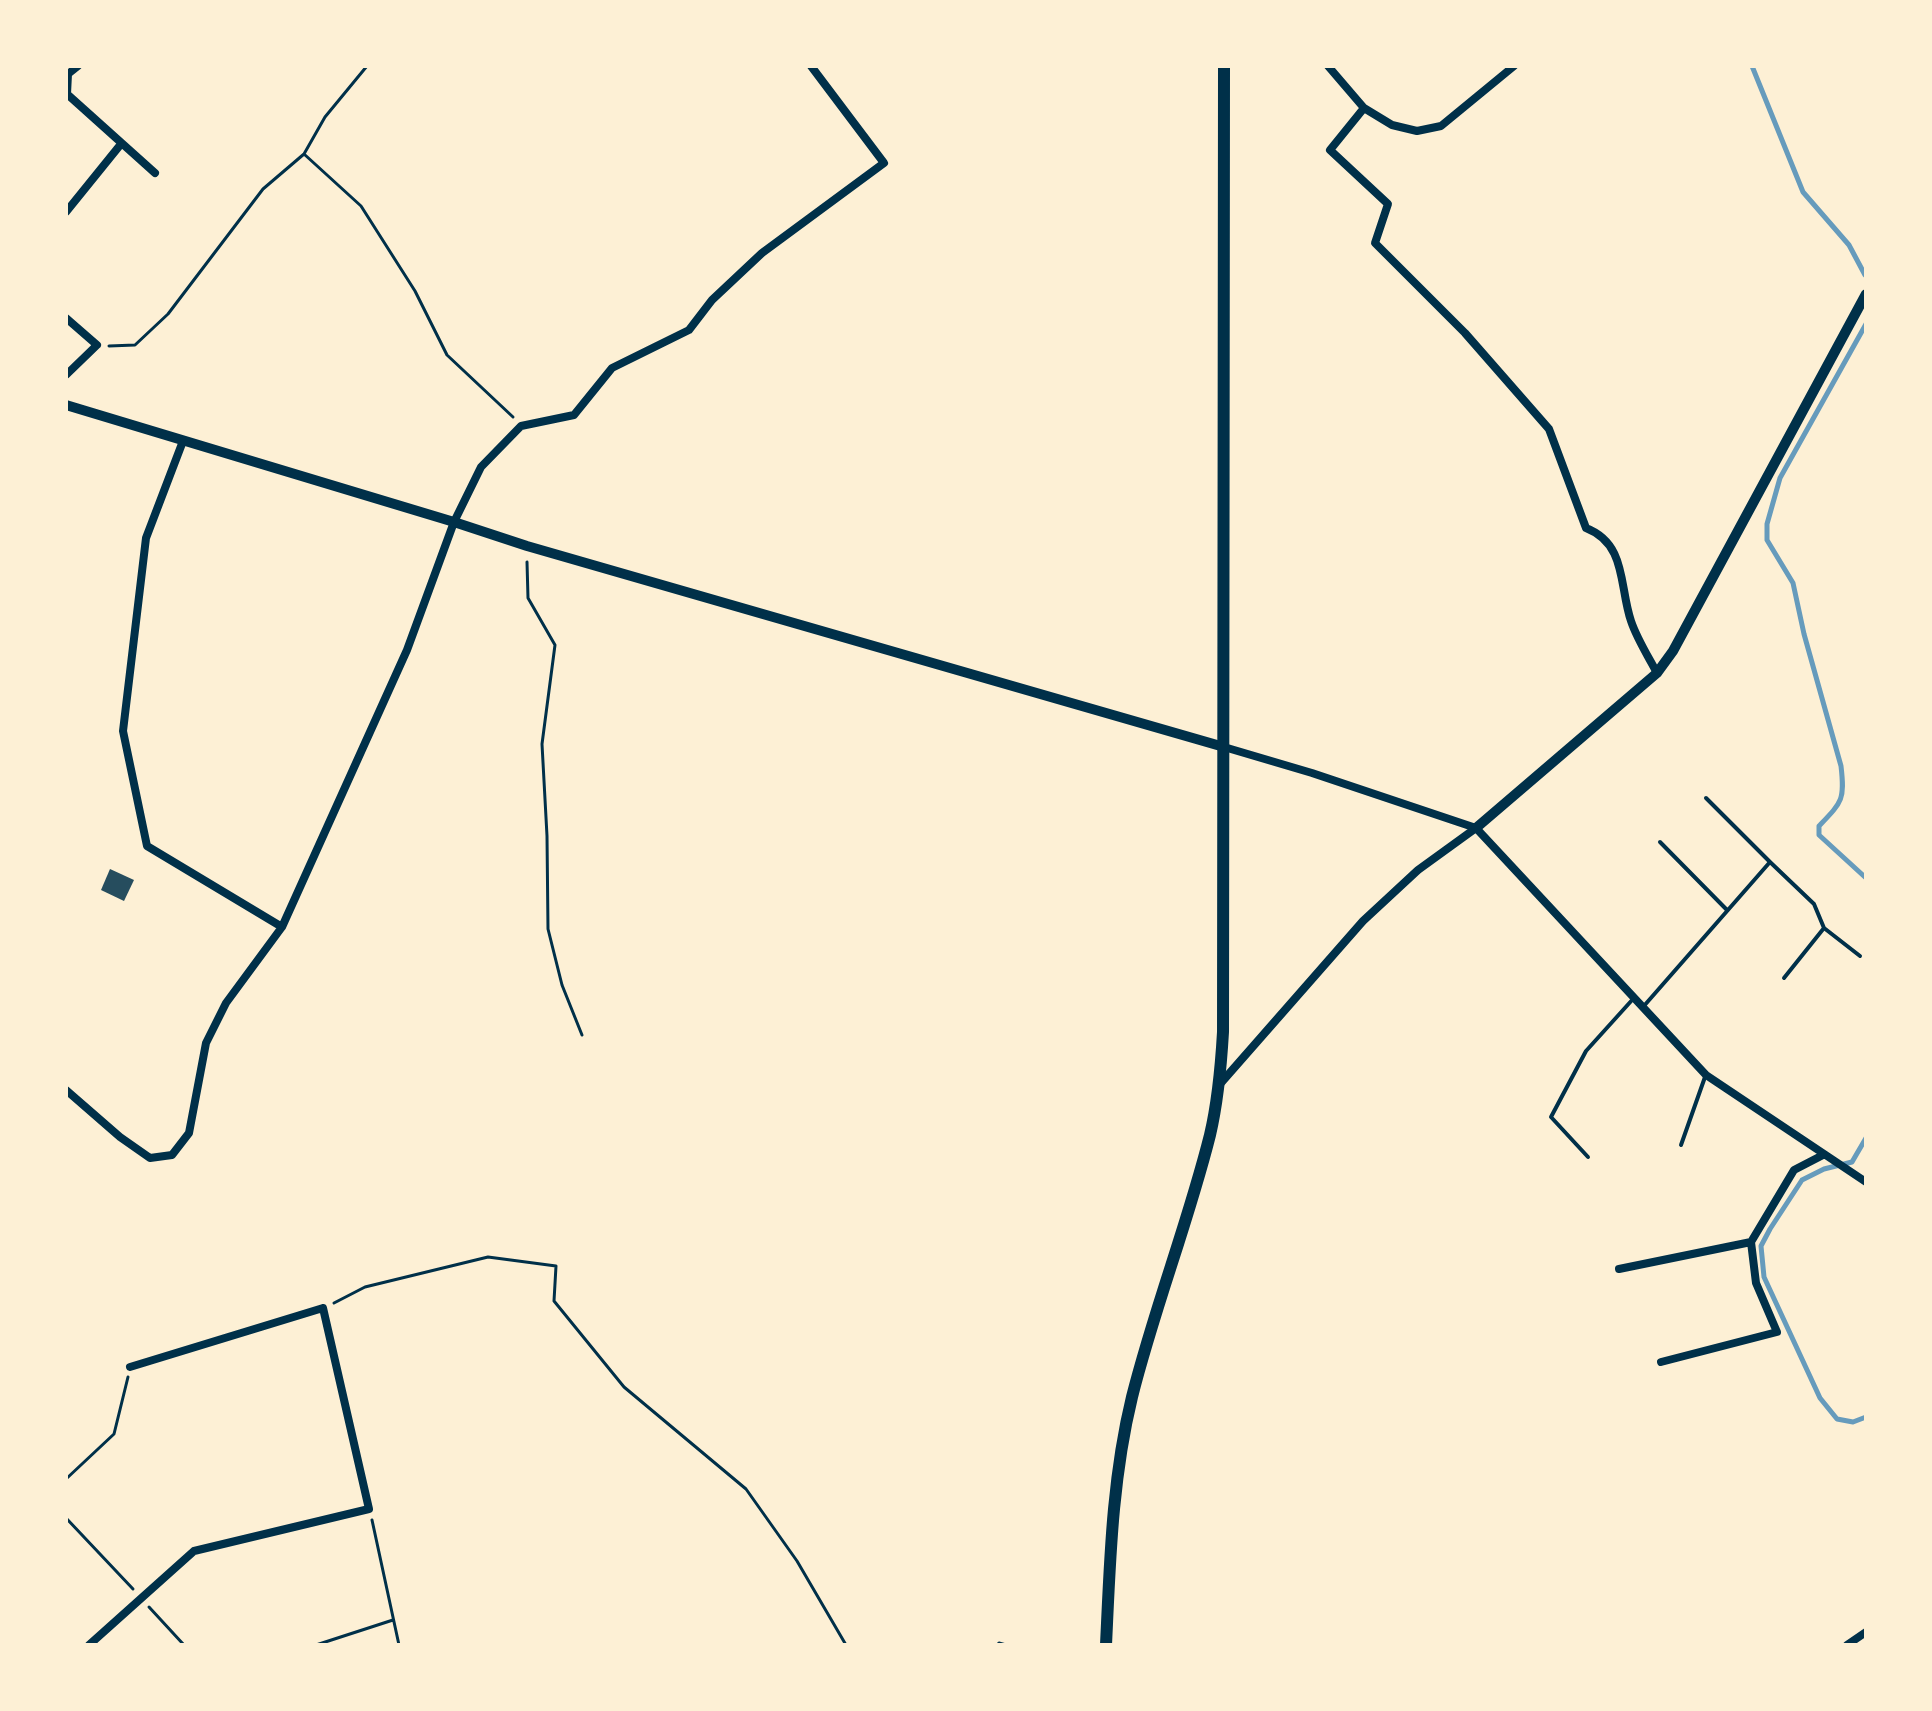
<!DOCTYPE html>
<style>
body{margin:0}
#map{position:relative;width:1932px;height:1711px;overflow:hidden;background:#fdf0d5;font-family:"Golos Text",sans-serif}
canvas{display:block}
.frame{position:absolute;inset:0;border:68px solid #fdf0d5;pointer-events:none}
</style>
<div id="map">
<canvas width="1932" height="1711"></canvas>
<div class="frame"></div>
</div>
<script>
const c = document.querySelector('canvas').getContext('2d');
c.lineJoin = 'round';
function trace(path, color, width, dash) {
  c.strokeStyle = color;
  c.lineWidth = width;
  c.lineCap = dash ? 'butt' : 'round';
  c.setLineDash(dash || []);
  c.stroke(path);
}
function fill(path, color) {
  c.fillStyle = color;
  c.fill(path, 'evenodd');
}
const stream = new Path2D(`
 M1752 66 1803 192 1849 245 1865 275
 M1866 324 1780 478 1767 524V540L1793 583 1804 634 1841 766C1845 800 1842 802 1819 826V835L1866 878
 M1866 1138 1852 1162 1824 1169 1802 1180 1770 1229 1761 1246 1764 1277 1820 1398 1837 1419 1853 1422 1866 1417`);
const building = new Path2D(`
 M110 869 134 880 124 901 101 890Z`);
const path = new Path2D(`
 M304 154 361 206 415 291 447 355 513 417
 M109 346 135 345 168 314 263 189 304 154 325 117 367 66
 M527 562 528 598 555 645 542 744 547 836 548 929 562 985 582 1035
 M334 1303 365 1287 488 1257 556 1266 554 1301 624 1387 746 1489 797 1561 846 1645
 M66 1479 114 1434 128 1377
 M66 1518 133 1589
 M372 1520 399 1645
 M149 1607 184 1645
 M316 1645 393 1620
 M997 1645 999 1643 1006 1645`);
const service = new Path2D(`
 M1706 798 1770 862
 M1660 842 1727 910
 M1784 978 1824 928
 M1643 1007 1770 862 1814 904 1824 928 1860 956
 M1681 1145 1705 1077
 M1588 1157 1551 1117 1586 1051 1633 999`);
const minor = new Path2D(`
 M78 66 68 74 67 94 155 173
 M1328 66 1364 108 1392 125 1417 131 1441 126 1514 66
 M1364 108 1330 150 1388 204 1375 243 1465 333 1549 429 1586 528C1627 544 1619 586 1631 621 1637 639 1648 656 1657 673
 M66 212 121 144
 M66 318 97 345 66 375
 M183 441 146 538 123 731 147 846 282 927
 M1224 747 1312 773 1476 828 1706 1075 1866 1182
 M1220 1084 1363 921 1418 870 1476 828
 M66 1090 120 1137 150 1158 172 1155 189 1133 206 1043 226 1003 282 927 407 650 454 522 481 467 521 426 574 415 612 368 689 330 712 300 762 253 884 163 811 66
 M1619 1269 1751 1242
 M1661 1362 1777 1332 1756 1283 1751 1242 1794 1170 1823 1155
 M89 1645 194 1551 369 1509 323 1308 130 1367
 M1847 1645 1866 1632`);
const tertiary = new Path2D(`
 M66 405 454 522 527 546 1224 747
 M1476 828 1657 673 1673 651 1866 294`);
const primary = new Path2D(`
 M1106 1645C1110 1561 1112 1479 1132 1397 1154 1309 1188 1223 1210 1135 1218 1101 1221 1067 1223 1032L1224 66`);
trace(stream, '#669bbc', 5);
fill(building, '#264d5e');
trace(path, '#003049', 3);
trace(service, '#003049', 4);
trace(minor, '#003049', 8);
trace(tertiary, '#003049', 10);
trace(primary, '#003049', 12);
</script>
